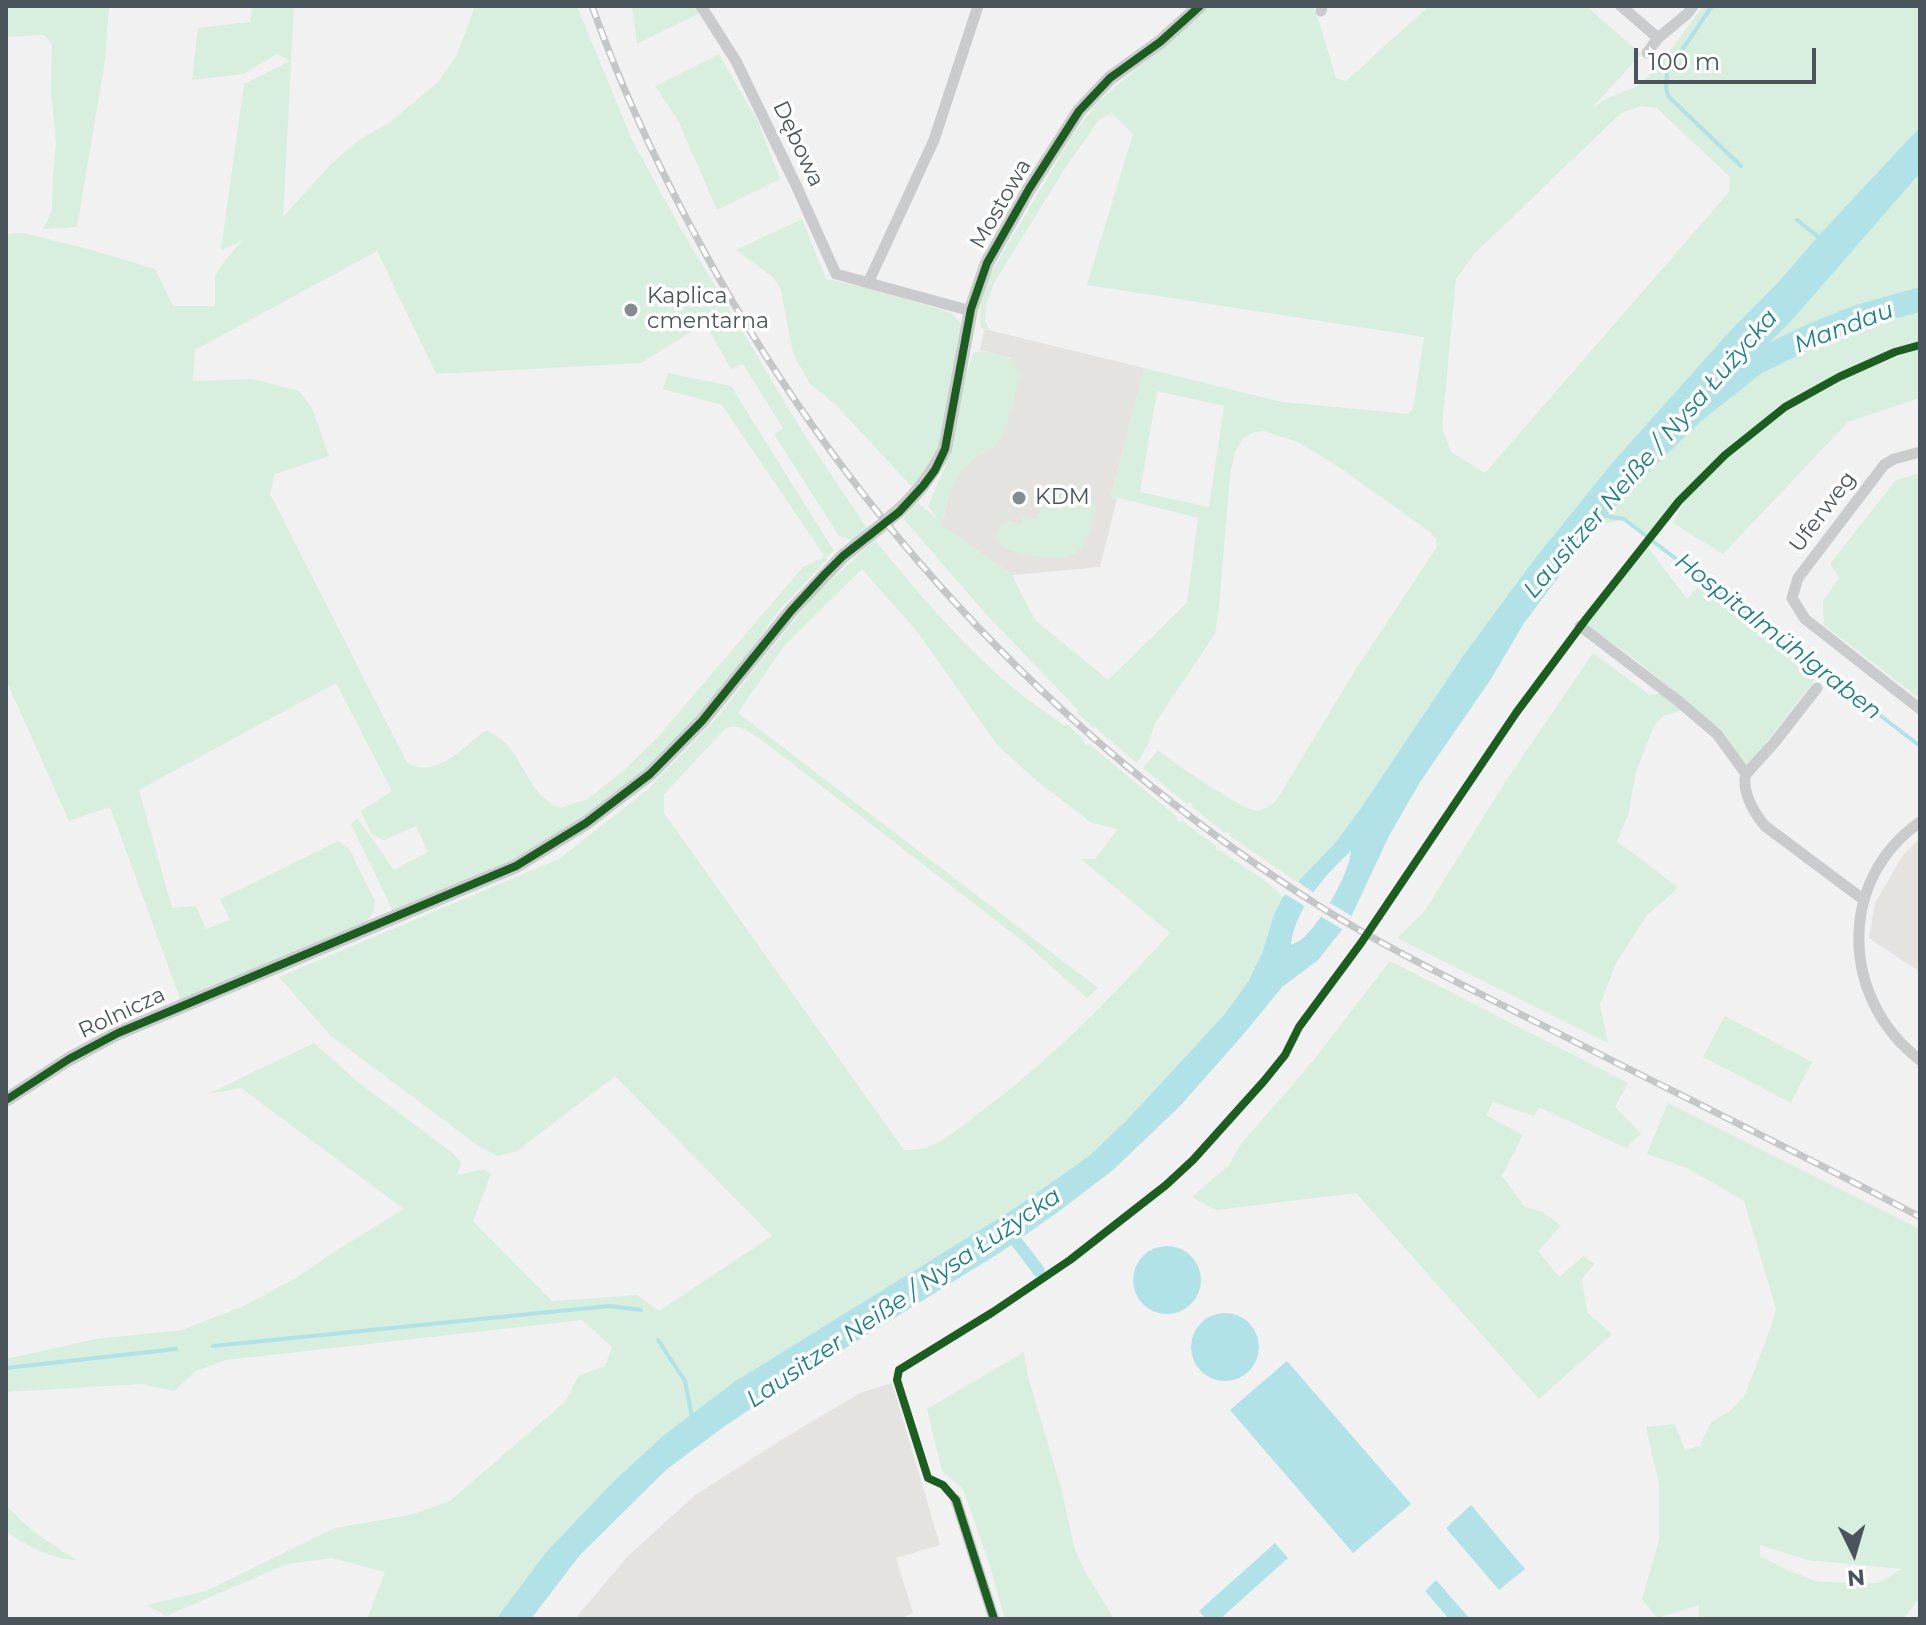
<!DOCTYPE html>
<meta charset="utf-8">
<style>
body{margin:0}
#map{position:relative;width:1926px;height:1625px;overflow:hidden;background:#f1f1f1;font-family:Montserrat,sans-serif}
canvas{display:block}
.frame{position:absolute;inset:0;border:8px solid #49555b;pointer-events:none}
.north{position:absolute;left:1814px;top:1513px;width:80px;height:80px;-webkit-text-stroke:6px #fff;paint-order:stroke;rotate:175deg;font-size:22px;font-weight:700;line-height:32px;text-align:center;color:#49555b}
.north::after{content:'';display:block;margin:auto;width:28px;height:36px;background:#49555b;clip-path:polygon(50% 0,100% 100%,50% 72%,0 100%)}
.scale{position:absolute;left:1634px;top:48px;width:182px;height:36px;box-sizing:border-box;border:4px solid #49555b;border-top:0;padding-left:10px;font-size:24px;line-height:28px;white-space:nowrap;color:#49555b;-webkit-text-stroke:6px #fff;paint-order:stroke}
</style>
<div id="map">
<canvas width="1926" height="1625"></canvas>
<div class="frame"></div>
<div class="north">N</div>
<div class="scale">100 m</div>
</div>
<script>
const c = document.querySelector('canvas').getContext('2d');
c.lineJoin = 'round';
function fill(path, color) {
  c.fillStyle = color;
  c.fill(path, 'evenodd');
}
function trace(path, color, width, dash) {
  c.strokeStyle = color;
  c.lineWidth = width;
  c.lineCap = dash ? 'butt' : 'round';
  c.setLineDash(dash || []);
  c.stroke(path);
}
function label(font, color, halo, rows, align = 'center') {
  c.font = font + ' Montserrat,sans-serif';
  c.lineWidth = 7;
  c.setLineDash([]);
  c.textBaseline = 'middle';
  c.strokeStyle = halo;
  c.fillStyle = color;
  for (const [text, x, y, turn = 0] of rows) {
    c.save();
    c.translate(x, y);
    c.rotate((+turn || 0) * Math.PI / 180);
    c.textAlign = isNaN(turn) ? turn : align;
    if (halo) c.strokeText(text, 0, 0);
    c.fillText(text, 0, 0);
    c.restore();
  }
}
const commercial = new Path2D(`
 M984 329 1144 368 1111 496 1117 499 1100 567 1012 575 941 525 951 489 960 473 974 458 995 445 1011 358 980 350Z
 M1920 838V972L1869 938 1875 903 1903 855Z
 M892 1383 940 1545 896 1558 913 1613 900 1619H575L627 1557 694 1496 781 1440 860 1393Z`);
const green = new Path2D(`
 M35 6H109L105 61 77 227 43 229 52 210 53 175 56 142 51 91 52 44 44 35 6 37V7Z
 M253 6H294L283 217 331 164 359 140 389 123 438 82 457 55 475 6H577L632 140 681 229 804 434 867 528 854 540 839 536 774 434 783 428 743 364 731 369 705 323 641 363 436 374 377 251 195 350 193 381 253 379 299 391 312 408 329 456 275 474 270 494 407 763C437 779 462 748 485 731H488C494 734 500 738 505 743 526 764 529 795 560 808L588 799 623 771 657 738 803 567 825 557 722 405 663 389 668 373 731 386 834 551 826 557 827 560 822 565 780 609 735 671 681 735 663 754 628 785 583 818 540 845 513 859 393 911 351 824 358 819 394 870 428 852 416 826 384 840 372 835 361 811 392 791 336 683 139 790 172 908 196 906 206 929 230 920 220 899 338 841 349 848 375 901 373 913 364 924 181 1001 110 807 69 821 6 680V234L23 233 85 248 155 269 173 306H215V276L226 259 243 240 221 250 244 84 290 61 277 54 243 74 192 80 198 28 250 22Z
 M632 6H696L700 13 637 44Z
 M1208 6H1312L1317 15 1336 78 1346 81 1429 6H1586L1641 54 1591 109 1608 98 1638 86 1661 63 1703 6H1920V127L1819 235 1780 279 1729 332 1612 463 1575 509 1536 557 1463 656 1361 808 1335 843 1297 882 1230 836 1231 834 1227 831 1225 833 1192 807 1193 805 1189 802 1187 804 1143 768 1158 750C1170 761 1239 807 1253 810 1262 812 1269 806 1276 801L1354 672 1437 547 1436 539 1430 532 1339 467 1298 442 1264 431 1254 432 1242 439 1235 452 1230 475 1219 607 1215 634 1155 723 1149 742 1137 763 1099 731 1096 726 1094 728 1077 713 1078 710 985 613 903 518 918 503 938 520 928 506 952 451 964 383 973 353C982 350 986 352 995 354 1009 357 1017 359 1020 375 1015 392 1010 419 1003 435 997 447 984 450 974 459 953 476 948 500 941 525L1012 575 1035 620 1108 680 1187 603 1198 518 1111 496 1144 368 1282 402 1408 414 1413 409 1424 337 1087 285 1133 134 1112 113 1100 119 1067 165 994 283 986 305 985 321 990 330 981 328C978 310 983 295 988 278L1074 133 1100 100 1202 14ZM1641 106 1657 108 1730 177V191L1485 473 1451 452 1442 427 1456 279 1475 253 1621 113ZM1157 391 1224 406 1209 507 1140 492Z
 M719 54 758 122 780 179 717 210 678 120 655 86Z
 M1920 173V287L1855 305 1803 326 1766 345 1794 318Z
 M802 219 826 279 871 289 952 313 961 324 939 446 922 479 911 486 836 405 809 383 793 353 781 290 773 277 736 250Z
 M1920 312V345L1895 352 1839 377 1785 407 1725 455 1679 502 1661 531 1647 536 1624 519 1597 526 1635 485 1699 423 1762 373 1812 349 1862 328Z
 M1920 348V398L1848 422 1723 554 1673 523 1685 500 1728 456 1788 408 1842 379Z
 M1920 473V699L1824 625 1823 601 1839 578 1830 564 1896 480Z
 M1044 490 1094 503 1095 507C1092 521 1091 539 1081 549 1080 550 1071 556 1070 556 1057 561 1005 555 998 542 995 535 999 530 1001 524L1006 525 1008 520 1020 524 1023 516 1038 519Z
 M875 540C919 595 965 648 1019 693 1034 705 1050 714 1064 726L1067 724 1084 740 1083 742 1087 745 1089 744 1177 817 1176 819 1180 822 1182 821 1216 846 1215 849 1219 851 1220 850 1268 883 1283 897 1275 912 1262 953 1249 982 1224 1015 1126 1121 1090 1155 1012 1210 734 1382 664 1435 614 1481 547 1551 496 1619H367L385 1572 332 1558 287 1564 166 1616 147 1605 206 1591 335 1528 410 1515 450 1501 566 1401 578 1376 605 1366 612 1347 582 1320 226 1360 196 1371 174 1391 142 1384 6 1392V1359L96 1339 182 1330 244 1306 296 1278 328 1256 404 1209 241 1088 208 1094 314 1043 359 1083 455 1155 461 1163 457 1175 484 1169 491 1174 473 1221 552 1301 637 1295 659 1311 772 1236 615 1076 517 1151 498 1156 480 1147 330 1035 279 977 559 859 647 790 721 713 753 671 815 595ZM862 569 916 630 998 746 1037 781 1092 823 1118 829 1095 859H1081L1170 933C1111 998 1050 1061 979 1113 963 1125 947 1140 928 1147 921 1150 912 1150 904 1150L664 813V794L726 728C741 723 751 733 763 741L1024 942 1087 998 1098 988 738 713 784 646Z
 M1647 546 1687 599 1700 585 1818 676 1747 767 1723 732 1635 659 1586 625Z
 M1593 653 1650 695 1661 693 1682 710 1663 716 1654 726 1636 772 1628 815 1617 842 1636 855 1678 888 1647 915 1616 963 1600 1005 1608 1043 1397 938 1424 912 1504 784Z
 M1390 961 1628 1083 1615 1107 1641 1133 1626 1148 1539 1107 1534 1116 1493 1102 1486 1115 1523 1135 1502 1176 1525 1207 1543 1212 1561 1226 1538 1251 1559 1277 1584 1256 1594 1264 1582 1279 1587 1312 1612 1334 1539 1399 1356 1193 1216 1210 1192 1197 1229 1165 1241 1144 1313 1061Z
 M1725 1016 1812 1062 1791 1103 1703 1057Z
 M1668 1103 1920 1229V1598L1903 1619H1698L1699 1605 1657 1618 1642 1599 1659 1540V1484L1646 1427 1675 1424 1685 1450 1700 1446 1711 1422 1730 1411 1745 1395 1772 1324 1776 1309 1744 1201 1687 1168 1647 1154ZM1760 1545 1808 1560 1902 1569 1878 1583 1818 1582 1787 1570 1760 1556Z
 M1024 1352 1028 1376 1061 1488 1075 1550 1083 1568 1114 1619H1005L990 1566 963 1489 942 1471 927 1409Z
 M6 1506 34 1532 76 1560C51 1559 27 1546 6 1531Z`);
const water = new Path2D(`
 M1920 127V173L1794 318 1769 343 1803 326 1855 305 1920 287V312L1862 328 1812 349 1762 373 1699 423 1635 485 1597 526 1524 623 1491 679 1420 782 1389 836 1349 921 1318 960 1282 987 1242 1036 1180 1106 1113 1170 1058 1212 1001 1252 789 1383 725 1426 666 1470 580 1555 531 1619H496L547 1551 614 1481 664 1435 734 1382 1012 1210 1089 1156 1126 1121 1224 1015 1248 982 1262 953 1275 912 1283 897 1335 843 1361 808 1463 656 1536 557 1575 509 1612 463 1729 332 1780 280 1819 235ZM1351 851C1349 874 1321 923 1302 939 1299 941 1295 943 1291 945 1294 911 1326 873 1351 851Z
 M1133 1280a34 34 0 1 1 68 0a34 34 0 1 1-68 0Z
 M1191 1347a34 34 0 1 1 68 0a34 34 0 1 1-68 0Z
 M1287 1361 1411 1504 1353 1553 1230 1410Z
 M1471 1505 1525 1569 1499 1590 1446 1528Z
 M1275 1543 1288 1558 1220 1619H1206L1199 1611Z
 M1436 1580 1470 1619H1449L1425 1591Z`);
const pier = new Path2D(`
 M1294 879 1317 895 1309 909 1282 892Z
 M1325 900 1355 918 1345 931 1317 914Z`);
const stream = new Path2D(`
 M1712 6 1667 72 1666 87 1668 96 1741 166
 M1797 220 1820 238
 M1604 516 1624 519 1920 746
 M658 1340 685 1381 692 1417
 M213 1346 609 1306 641 1310
 M6 1368 176 1349`);
const canal = new Path2D(`
 M1016 1241 1039 1271`);
const minor = new Path2D(`
 M701 6 736 61 795 183 836 274 971 311
 M1621 6 1658 38
 M1321 11 1322 6
 M1647 53 1658 38 1687 14 1693 6
 M868 283 934 140 978 6
 M1920 452 1894 459 1884 465 1798 578 1792 598 1805 619 1920 709
 M1580 626 1677 700 1717 734 1746 774C1741 791 1754 813 1765 826L1864 900
 M1746 774 1774 743 1817 688
 M1920 822C1836 881 1841 1000 1920 1060
 M956 1500 994 1619`);
const tertiary = new Path2D(`
 M889 519C914 499 931 477 945 449L971 309 987 263 1029 189 1079 111 1110 78 1160 42 1200 6
 M6 1100 69 1059 118 1033 516 866 586 823 650 774 702 721 791 611 843 556 882 525`);
const rail = new Path2D(`
 M592 6C619 82 653 156 691 227 838 506 1050 735 1316 904 1387 949 1463 985 1538 1023 1665 1088 1794 1150 1920 1217`);
const cycleway = new Path2D(`
 M6 1100 69 1059 118 1033 516 866 586 823 650 774 702 721 791 611 825 574 843 556 899 512 923 486 935 470 945 449 971 309 987 263 1029 189 1079 111 1110 78 1160 42 1200 6
 M994 1619 956 1500 943 1485 928 1478 897 1380 899 1370 993 1312 1070 1260 1166 1185 1193 1160 1264 1081 1285 1055 1299 1027 1361 943 1516 713 1586 619 1679 501 1725 455 1785 407 1839 377 1895 352 1920 345`);
const markers = [
 [631,310,8,"#848c90"],
 [1019,498,8,"#848c90"]
];
const streetNames = [
 ["Dębowa",798,144,65],
 ["Mostowa",1001,204,-60],
 ["Uferweg",1823,512,-53],
 ["Rolnicza",122,1013,-25]
];
const poiNames = [
 ["Kaplica",647,297],
 ["cmentarna",647,322],
 ["KDM",1035,498]
];
const waterNames = [
 ["Mandau",1844,328,-21],
 ["Lausitzer Neiße / Nysa Łużycka",1651,454,-49],
 ["Hospitalmühlgraben",1778,637,38],
 ["Lausitzer Neiße / Nysa Łużycka",904,1298,-34]
];
fill(commercial, '#e5e3df');
fill(green, '#d8eede');
fill(water, '#b1e2e7');
fill(pier, '#f1f1f1');
trace(stream, '#b1e2e7', 4);
trace(canal, '#b1e2e7', 12);
trace(minor, '#c9cbcc', 11);
trace(tertiary, '#c9cbcc', 14);
trace(rail, '#c5c6c7', 7);
trace(rail, '#fff', 4, [12]);
trace(cycleway, '#1b5e20', 8);
for (const [x, y, r, color] of markers) {
  const dot = new Path2D();
  dot.arc(x, y, r, 0, 2 * Math.PI);
  c.fillStyle = color;
  c.fill(dot);
  trace(dot, '#fff', 3);
}
label('22px', '#49555b', '#fff', streetNames);
label('22px', '#49555b', '#fff', poiNames, 'left');
label('italic 24px', '#1a828f', '#fff', waterNames);
</script>
